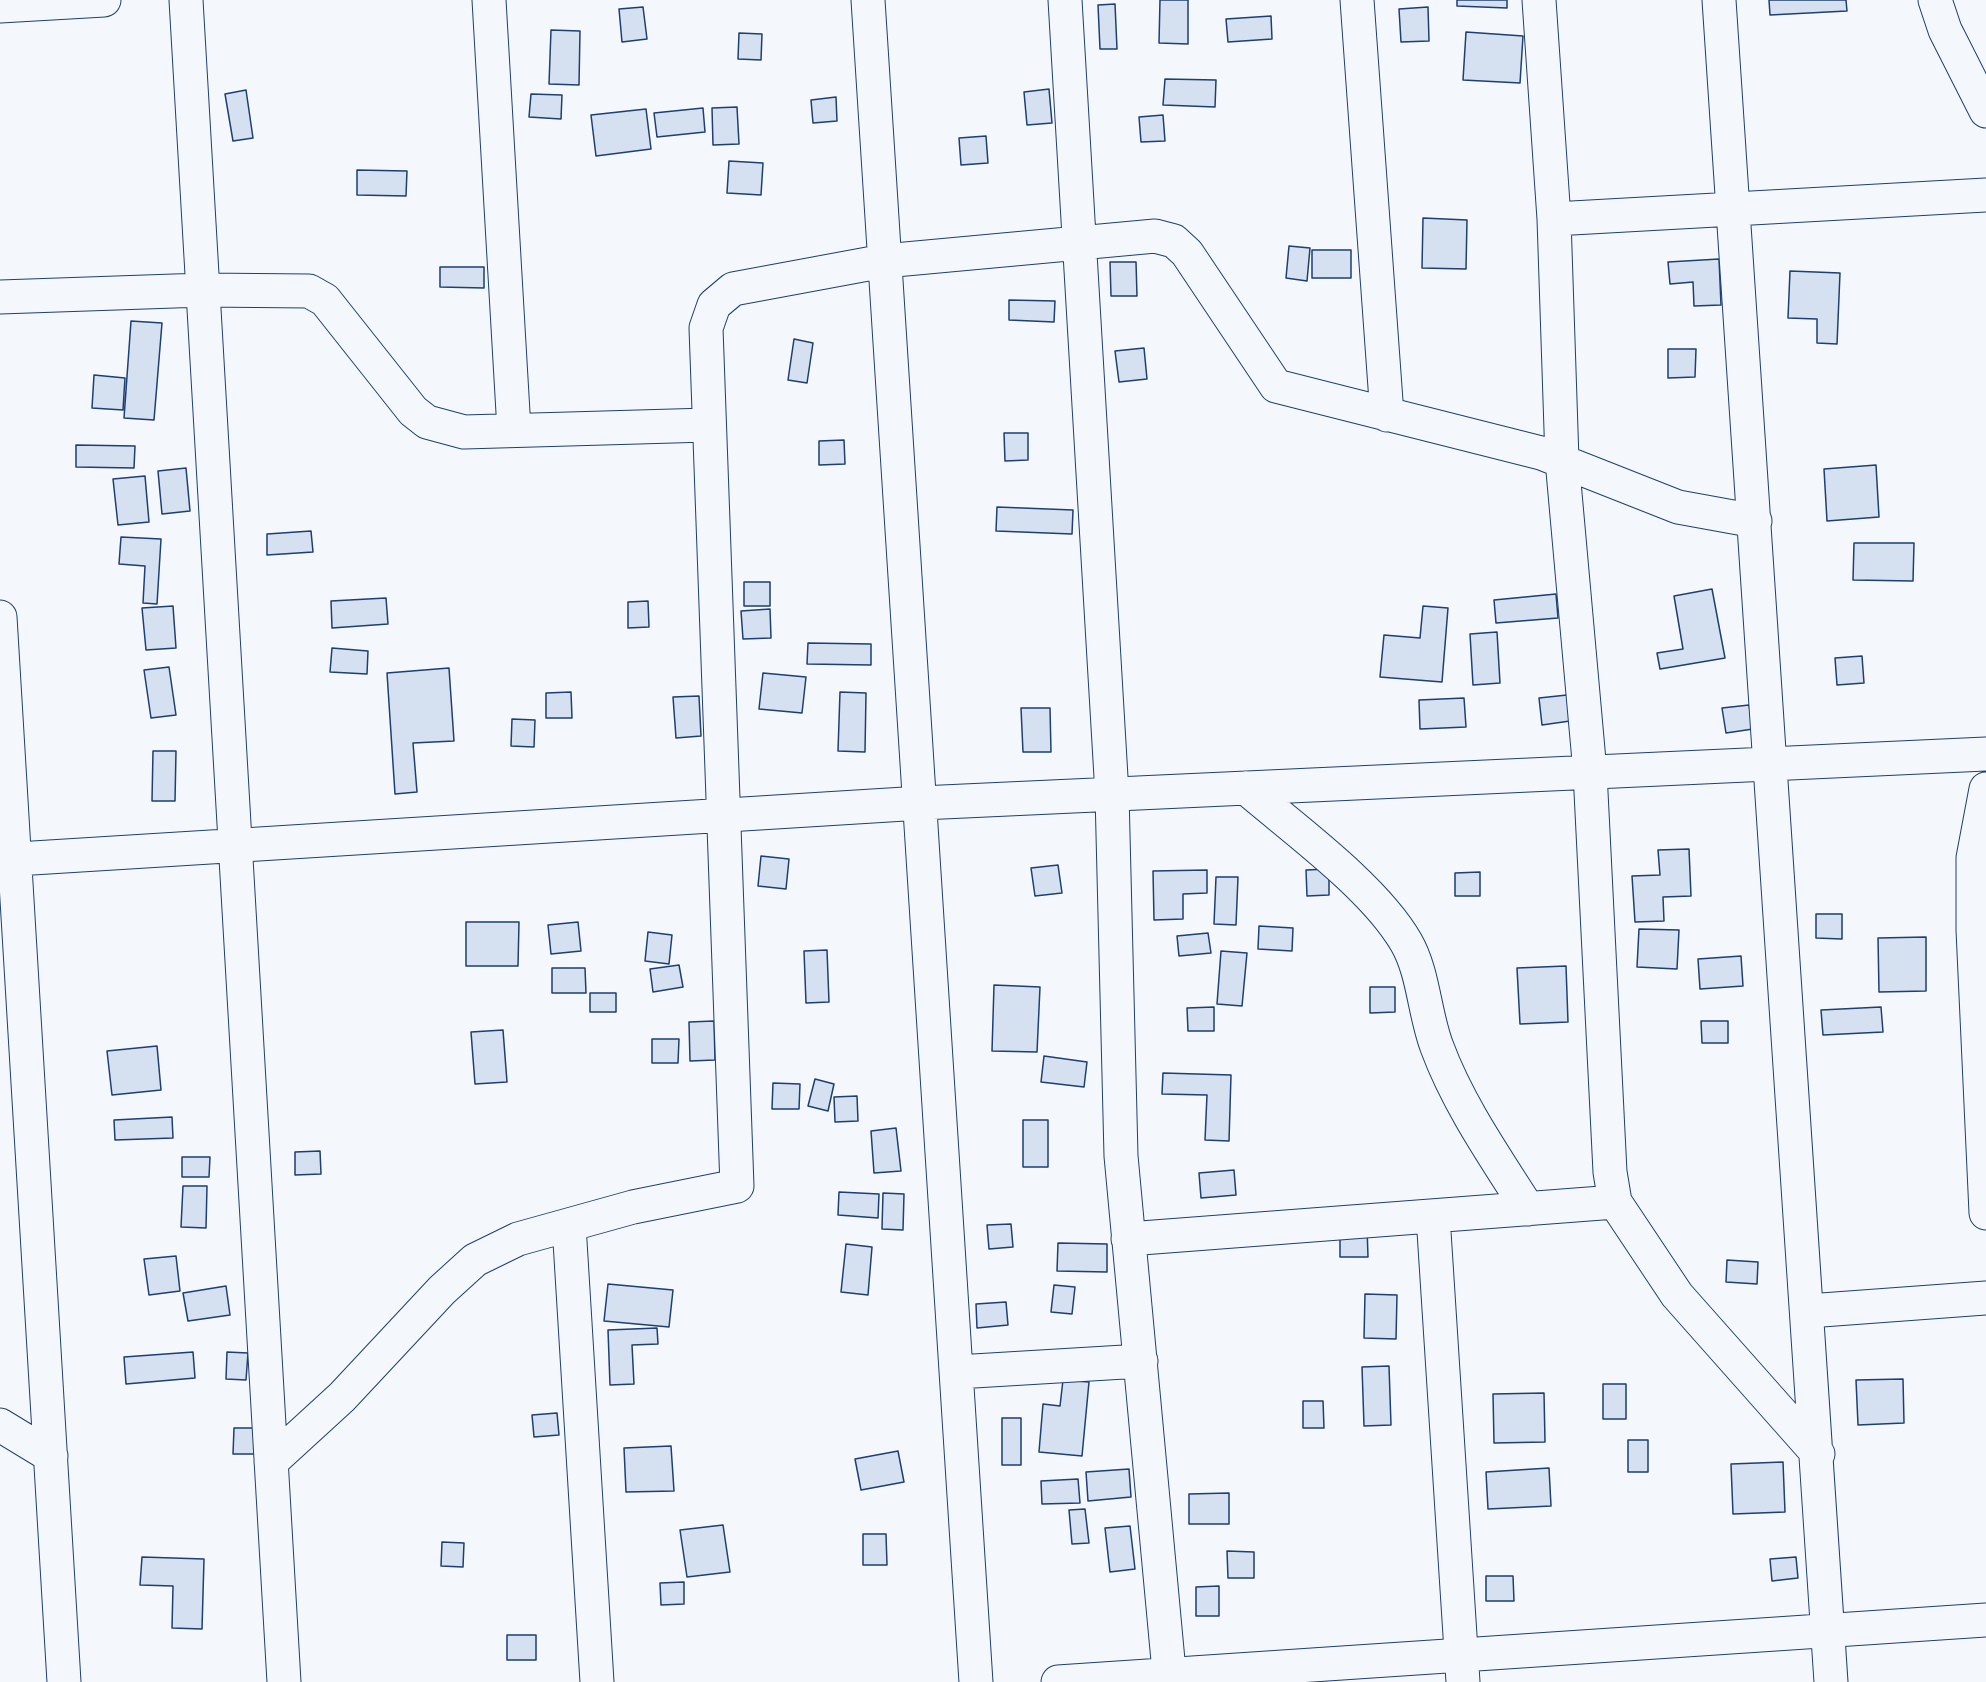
<!DOCTYPE html>
<style>
body{margin:0}
canvas{display:block;background:#f4f7fb}
</style>
<canvas width="1986" height="1682"></canvas>
<script>
const c = document.querySelector('canvas').getContext('2d');
c.lineJoin = 'round';
function fill(path, color) {
  c.fillStyle = color;
  c.fill(path, 'evenodd');
}
function trace(path, color, width, dash) {
  c.strokeStyle = color;
  c.lineWidth = width;
  c.lineCap = dash ? 'butt' : 'round';
  c.setLineDash(dash || []);
  c.stroke(path);
}
const building = new Path2D(`
 M1160 0H1188V44L1159 43Z
 M1457 0H1507V8L1457 6Z
 M1769 0H1846L1847 11 1770 15Z
 M1115 4 1117 49H1100L1098 5Z
 M643 7 647 39 622 42 619 9Z
 M1428 7 1429 41 1401 42 1399 9Z
 M1271 16 1272 39 1228 42 1226 19Z
 M551 30 580 31 579 85 549 84Z
 M1466 32 1523 36 1520 83 1463 80Z
 M739 33 762 34 761 60 738 59Z
 M1165 79 1216 80 1215 107 1163 105Z
 M1049 89 1052 123 1027 125 1024 92Z
 M246 90 253 138 233 141 225 94Z
 M531 94 562 95 561 119 529 117Z
 M836 97 837 121 813 123 811 100Z
 M737 107 739 144 713 145 712 108Z
 M703 108 705 132 657 137 654 113Z
 M646 109 651 149 596 156 591 115Z
 M1163 115 1165 141 1141 142 1139 117Z
 M986 136 988 163 961 165 959 138Z
 M729 161 763 163 761 195 727 193Z
 M357 170 407 171 406 196 357 195Z
 M1423 218 1467 220 1466 269 1422 268Z
 M1289 246 1310 248 1307 281 1286 278Z
 M1312 250H1351V278H1312Z
 M1719 259 1721 305 1694 306 1693 282 1670 284 1668 262Z
 M1110 262H1136L1137 296H1111Z
 M440 267H484V288L440 287Z
 M1790 271 1840 273 1837 344 1817 343V319L1788 318Z
 M1009 300 1055 301 1054 322 1009 320Z
 M131 321 162 323 154 420 124 418Z
 M794 339 813 343 807 383 788 380Z
 M1144 348 1147 379 1119 382 1115 351Z
 M1668 349H1696L1695 377 1668 378Z
 M94 375 125 378 123 410 92 408Z
 M1004 433H1028V460L1005 461Z
 M844 440 845 464 819 465V441Z
 M76 445 135 446 134 468 76 467Z
 M1876 465 1879 517 1827 521 1824 469Z
 M186 468 190 511 162 514 158 471Z
 M145 476 149 522 118 525 113 479Z
 M997 507 1073 510 1072 534 996 531Z
 M311 531 313 552 267 555V534Z
 M121 537 161 539 157 604 143 603 145 566 119 564Z
 M1854 543H1914L1913 581 1853 580Z
 M744 582H770V606H744Z
 M1712 589 1725 658 1660 669 1657 653 1683 649 1674 596Z
 M1556 594 1558 618 1496 623 1494 600Z
 M386 598 388 624 332 628 331 601Z
 M648 601 649 627 628 628V602Z
 M173 606 176 648 146 650 142 608Z
 M1423 606 1448 608 1442 682 1380 677 1384 635 1420 638Z
 M770 609 771 638 743 639 741 611Z
 M1497 632 1500 683 1473 685 1470 634Z
 M808 643 871 644V665L807 664Z
 M332 648 368 651 367 674 330 672Z
 M1862 656 1864 683 1837 685 1835 658Z
 M169 667 176 715 151 718 144 670Z
 M449 668 454 741 413 743 417 792 395 794 387 673Z
 M763 673 806 677 802 713 759 709Z
 M571 692 572 718H546V693Z
 M840 692 866 693 865 752 838 751Z
 M1567 695 1570 721 1542 725 1539 698Z
 M699 696 701 736 676 738 673 697Z
 M1464 698 1466 727 1420 729 1419 700Z
 M1749 705 1753 729 1726 733 1722 708Z
 M1021 708H1050L1051 752H1023Z
 M512 719 535 720 534 747 511 746Z
 M153 751H176L175 801H152Z
 M1689 849 1691 896 1663 897 1664 921 1635 922 1632 876 1660 875 1658 850Z
 M761 856 789 859 786 889 758 886Z
 M1058 865 1062 893 1035 896 1031 868Z
 M1329 869V895L1307 896 1306 870Z
 M1207 870V893L1183 894V919L1154 920 1153 871Z
 M1480 872V896H1455V873Z
 M1216 877H1238L1236 925 1214 924Z
 M1816 914H1842V939L1816 938Z
 M466 922H519L518 966H466Z
 M578 922 581 951 551 954 548 925Z
 M1259 926 1293 928 1292 951 1258 949Z
 M1639 929 1679 930 1677 969 1637 967Z
 M648 932 672 935 669 964 645 961Z
 M1208 933 1211 953 1179 956 1177 936Z
 M1926 937V991L1879 992 1878 938Z
 M827 950 829 1002 806 1003 804 951Z
 M1221 951 1247 953 1242 1006 1217 1004Z
 M1741 956 1743 986 1700 989 1698 959Z
 M679 965 683 987 653 992 650 969Z
 M1566 966 1568 1022 1520 1024 1517 968Z
 M552 968H585L586 993H552Z
 M994 985 1040 987 1037 1052 992 1051Z
 M1370 987H1395V1012L1370 1013Z
 M590 993H616V1012H590Z
 M1214 1007V1031H1188L1187 1008Z
 M1881 1007 1883 1032 1823 1035 1821 1010Z
 M714 1021 715 1060 690 1061 689 1022Z
 M1701 1021H1728V1043H1702Z
 M503 1030 507 1082 475 1084 471 1032Z
 M652 1039H679L678 1063H652Z
 M157 1046 161 1090 112 1095 107 1051Z
 M1044 1056 1087 1062 1084 1087 1041 1082Z
 M1163 1073 1231 1075 1229 1141 1205 1140 1207 1095 1162 1094Z
 M815 1079 834 1084 828 1111 808 1106Z
 M773 1083 800 1084 799 1109H772Z
 M857 1096 858 1121 835 1122 834 1097Z
 M172 1117 173 1138 115 1140 114 1120Z
 M1023 1120H1048V1167H1023Z
 M896 1128 901 1171 874 1173 871 1131Z
 M320 1151 321 1174 295 1175V1152Z
 M182 1157H210L209 1177H182Z
 M1234 1170 1236 1195 1201 1198 1199 1173Z
 M183 1186H207L206 1228 181 1227Z
 M839 1192 879 1194 878 1218 838 1215Z
 M883 1193 904 1194 903 1230 882 1229Z
 M1011 1224 1013 1247 989 1249 987 1225Z
 M1340 1227H1367L1368 1257H1340Z
 M1058 1243 1107 1244V1272L1057 1271Z
 M846 1244 872 1247 868 1295 841 1292Z
 M176 1256 180 1291 149 1295 144 1259Z
 M1727 1260 1758 1262 1757 1284 1726 1282Z
 M608 1284 673 1290 669 1327 604 1321Z
 M1054 1285 1075 1287 1072 1314 1051 1312Z
 M226 1286 230 1315 188 1321 183 1293Z
 M1365 1294 1397 1295 1396 1339 1364 1338Z
 M1006 1302 1008 1325 977 1328 976 1304Z
 M657 1328 658 1344 632 1345 634 1384 610 1385 608 1330Z
 M193 1352 195 1378 126 1384 124 1357Z
 M227 1352 248 1353 246 1380 226 1379Z
 M1389 1366 1391 1425 1364 1426 1362 1367Z
 M1903 1379 1904 1423 1858 1425 1856 1380Z
 M1063 1380 1089 1382 1082 1456 1039 1452 1043 1404 1060 1406Z
 M1603 1384H1626V1419H1603Z
 M1544 1393 1545 1442 1494 1443 1493 1394Z
 M1303 1401H1323L1324 1428H1303Z
 M557 1413 559 1435 534 1437 532 1415Z
 M1002 1418H1021V1465H1002Z
 M234 1428H257L256 1454H233Z
 M1628 1440H1648V1472H1628Z
 M671 1446 674 1491 626 1492 624 1448Z
 M898 1451 904 1482 861 1490 855 1459Z
 M1783 1462 1785 1512 1733 1514 1731 1464Z
 M1549 1468 1551 1506 1488 1509 1486 1472Z
 M1129 1469 1131 1497 1088 1501 1086 1472Z
 M1078 1479 1080 1503 1042 1504 1041 1481Z
 M1229 1493V1524H1189V1494Z
 M1085 1509 1089 1543 1072 1544 1069 1510Z
 M723 1525 730 1572 687 1577 680 1530Z
 M1130 1526 1135 1569 1110 1572 1105 1528Z
 M863 1534H886L887 1565H863Z
 M442 1542 464 1543 463 1567 441 1566Z
 M1227 1551 1254 1552V1578H1228Z
 M142 1557 204 1559 202 1629 172 1628 173 1586 140 1585Z
 M1796 1557 1798 1578 1772 1581 1770 1559Z
 M1486 1576H1513L1514 1601H1486Z
 M684 1582V1604L661 1605 660 1583Z
 M1219 1586V1616H1196V1587Z
 M507 1635H536V1660H507Z`);
const street = new Path2D(`
 M186 0 284 1682
 M489 0 514 430
 M868 0 976 1682
 M1065 0 1112 794 1121 1156 1170 1682
 M1357 0 1387 415
 M1539 0 1554 219 1562 460 1590 772 1610 1172 1615 1202 1677 1295 1818 1454
 M1719 0 1831 1682
 M1935 0 1945 30 1986 111
 M0 6 104 0
 M1554 219 1986 195
 M0 297 203 290 309 291 325 300 413 411 427 422 464 432 708 425
 M0 617 64 1682
 M1246 788C1295 830 1374 887 1406 942 1424 973 1424 1013 1437 1047 1458 1104 1495 1157 1528 1209
 M1986 789 1973 858V930L1986 1213
 M0 860 921 803 1986 754
 M1433 1216 1463 1682
 M569 1225 597 1682
 M1128 1239 1615 1202
 M1808 1311 1986 1298
 M957 1372 1141 1361
 M0 1425 51 1456
 M271 1462 342 1397 442 1290 475 1260 518 1239 633 1207 737 1186 706 328 714 305 733 289 884 261 1155 236 1174 241 1187 253 1276 386 1541 453 1678 507 1755 521
 M1058 1682 1986 1620`);
fill(building, '#d5e0f0');
trace(building, '#1d3f73', 1.5);
trace(street, '#1d3f73', 35);
trace(street, '#f4f7fb', 33);
</script>
